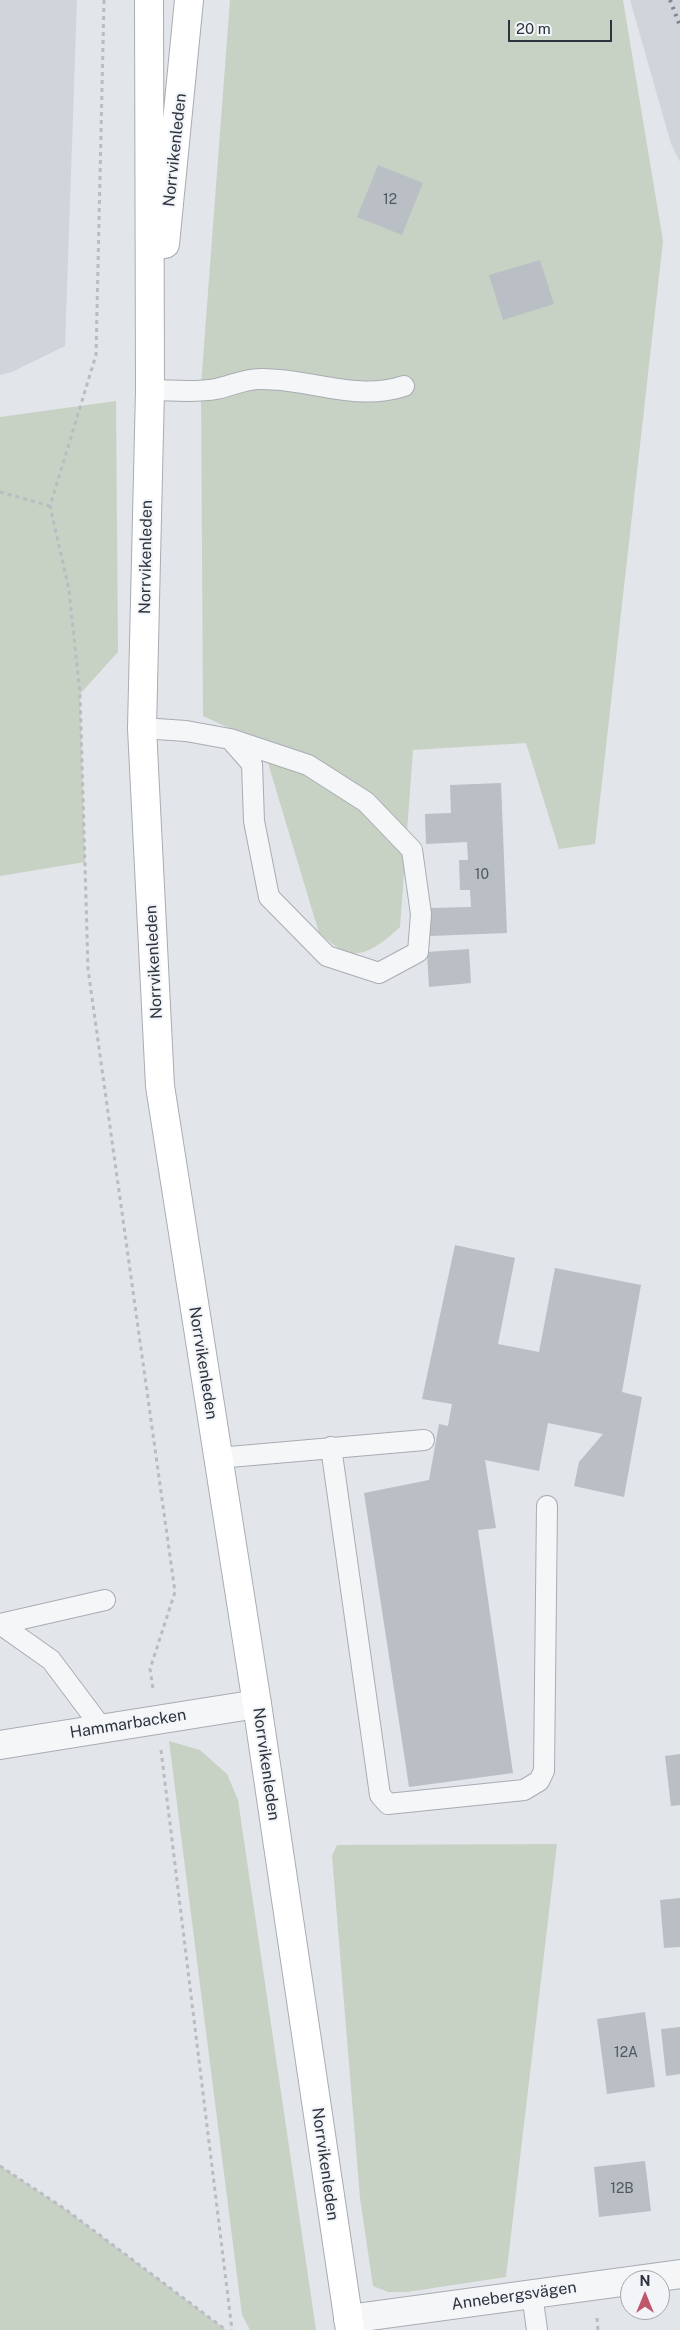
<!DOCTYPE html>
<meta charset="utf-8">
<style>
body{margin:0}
#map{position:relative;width:680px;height:2330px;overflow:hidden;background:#e2e5e9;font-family:"Public Sans",sans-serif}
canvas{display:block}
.north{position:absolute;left:620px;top:2270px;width:50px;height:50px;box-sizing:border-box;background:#f2f4f7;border:1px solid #a3a7ad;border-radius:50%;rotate:0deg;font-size:14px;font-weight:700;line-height:20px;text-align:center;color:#2c343f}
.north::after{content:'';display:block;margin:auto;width:18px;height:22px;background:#bf566b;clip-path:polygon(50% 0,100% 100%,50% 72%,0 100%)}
.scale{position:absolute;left:508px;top:20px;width:104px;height:22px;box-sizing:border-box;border:2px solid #2c343f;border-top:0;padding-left:6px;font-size:15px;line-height:18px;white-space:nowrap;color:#2c343f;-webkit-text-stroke:4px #f2f4f7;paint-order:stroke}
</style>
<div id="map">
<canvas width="680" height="2330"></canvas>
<div class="north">N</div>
<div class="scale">20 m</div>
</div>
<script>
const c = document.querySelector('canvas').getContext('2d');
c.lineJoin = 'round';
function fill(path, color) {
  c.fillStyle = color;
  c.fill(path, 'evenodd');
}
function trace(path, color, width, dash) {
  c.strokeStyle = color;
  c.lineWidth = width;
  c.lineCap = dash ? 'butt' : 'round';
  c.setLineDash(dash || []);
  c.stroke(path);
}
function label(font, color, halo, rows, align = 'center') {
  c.font = font + ' "Public Sans",sans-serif';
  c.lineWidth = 4;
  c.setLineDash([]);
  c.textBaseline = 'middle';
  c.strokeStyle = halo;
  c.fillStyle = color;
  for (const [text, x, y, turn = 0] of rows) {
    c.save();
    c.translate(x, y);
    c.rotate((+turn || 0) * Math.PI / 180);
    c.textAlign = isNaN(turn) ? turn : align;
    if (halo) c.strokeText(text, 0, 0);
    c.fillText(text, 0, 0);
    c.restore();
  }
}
const built = new Path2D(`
 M0 0H77L65 346 12 372 0 375Z
 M630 0H680V162L671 144Z`);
const green = new Path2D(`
 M230 0H623L663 241 595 844 559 849 526 743 413 750 400 927C386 940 362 962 341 950 333 945 326 938 319 933L262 743 203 716 201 385Z
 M116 401 118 652 80 694 85 862 0 876V417Z
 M169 1741 200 1750 227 1774 238 1800 316 2330H250L242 2315Z
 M557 1844 506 2277 407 2292H388L373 2286 360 2198 332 1856 337 1845Z
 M0 2166 65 2209 226 2330H0Z`);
const building = new Path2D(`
 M378 165 423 183 402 235 357 217Z
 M540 260 554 304 503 320 489 275Z
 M501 783 507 933 430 936 429 908 471 907 470 890H460L459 860H468L467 842 426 844 425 814 451 813 450 785Z
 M469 949 471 983 429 987 427 952Z
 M455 1245 515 1258 498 1344 539 1352 555 1268 641 1285 622 1392 642 1397 624 1497 574 1486 579 1462 603 1434 548 1423 539 1471 485 1460 496 1528 478 1530 513 1773 409 1787 364 1493 429 1480 439 1424 448 1426 452 1404 422 1399Z
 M680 1754V1805L671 1806 665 1756Z
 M680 1898V1947L664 1948 660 1900Z
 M645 2012 655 2087 607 2094 597 2019Z
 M680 2027V2074L666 2076 661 2029Z
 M645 2161 651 2211 599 2217 594 2167Z`);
const path = new Path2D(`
 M104 0 96 355 50 506 69 590 80 694 88 969 175 1592 150 1669 153 1689
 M0 492 50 506
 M161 1750 232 2330
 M0 2166 65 2209 226 2330
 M597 2318 598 2330`);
const service = new Path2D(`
 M150 390C172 390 195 393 216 389 231 386 244 379 260 379 309 378 356 402 404 386
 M142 728 186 731 230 739 252 764 254 821 269 897 327 956 379 973 418 952 421 914 412 850 366 802 308 765 230 739
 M331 1447 380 1795 388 1804 524 1790 539 1781 544 1771 547 1506
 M218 1458 424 1440
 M0 1624 51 1660 102 1728
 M0 1624 105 1600
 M532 2294 537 2330`);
const minor = new Path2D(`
 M0 1745 257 1704
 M348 2319 680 2274`);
const secondary = new Path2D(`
 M149 0 150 390 142 728 160 1086 257 1704 350 2330
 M165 244 189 0`);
const rail = new Path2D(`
 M670 0 680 26`);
const numberNames = [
 ["12",390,200],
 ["10",482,875],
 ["12A",626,2053],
 ["12B",622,2189]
];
const streetNames = [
 ["Norrvikenleden",175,150,-84],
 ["Norrvikenleden",146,557,-89],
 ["Norrvikenleden",154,962,-93],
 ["Norrvikenleden",203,1363,81],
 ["Hammarbacken",128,1724,-9],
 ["Norrvikenleden",266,1764,82],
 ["Norrvikenleden",325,2164,82],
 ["Annebergsvägen",514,2296,-8]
];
fill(built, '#d1d5db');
fill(green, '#c8d2c4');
fill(building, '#babfc5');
trace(service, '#a8acb3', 22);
trace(minor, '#a8acb3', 30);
trace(secondary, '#a8acb3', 30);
trace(path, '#b9bcc0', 3, [4, 4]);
trace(service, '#f5f6f8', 20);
trace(minor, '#f5f6f8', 28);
trace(secondary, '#fff', 28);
trace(rail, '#7e8691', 4, [2.5, 5]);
label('14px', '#505760', null, numberNames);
label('16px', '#2c343f', '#f2f4f7', streetNames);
</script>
